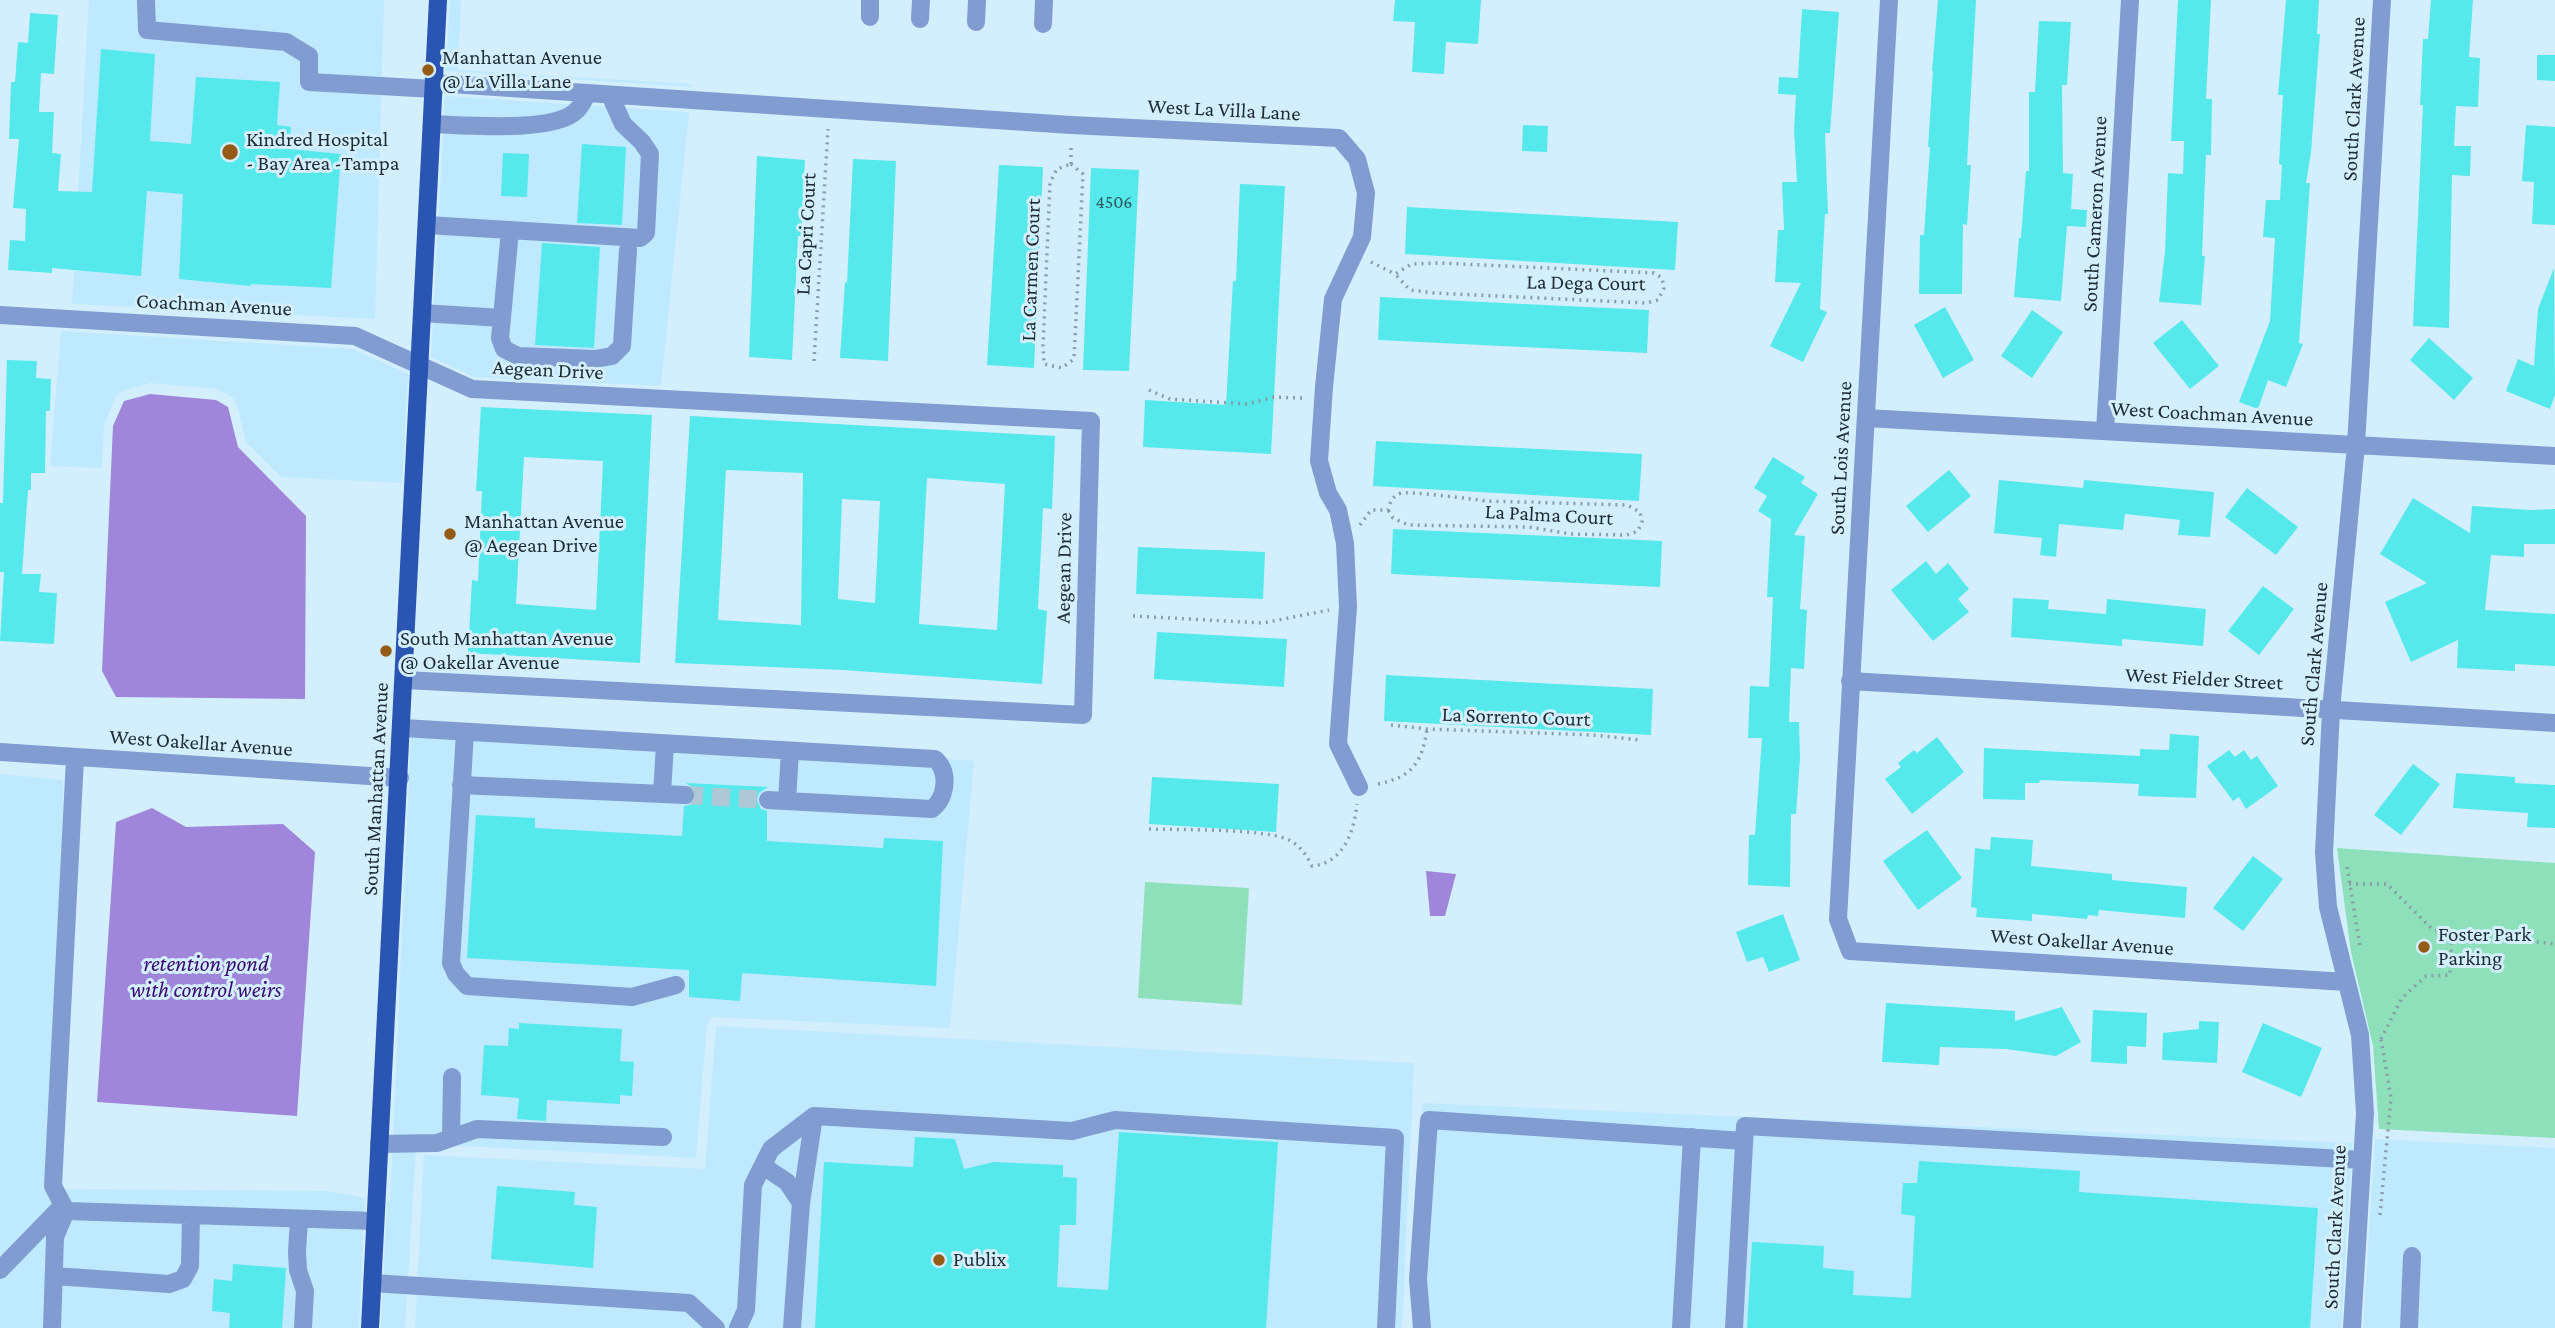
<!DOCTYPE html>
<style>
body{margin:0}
canvas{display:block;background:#d3effd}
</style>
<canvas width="2555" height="1328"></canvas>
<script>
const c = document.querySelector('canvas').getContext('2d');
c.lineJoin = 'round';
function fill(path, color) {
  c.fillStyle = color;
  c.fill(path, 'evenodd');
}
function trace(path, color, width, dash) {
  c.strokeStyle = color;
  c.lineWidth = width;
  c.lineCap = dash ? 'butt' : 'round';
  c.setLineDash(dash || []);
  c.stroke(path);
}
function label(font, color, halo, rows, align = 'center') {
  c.font = font + ' "Crimson Pro",serif';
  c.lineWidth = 6;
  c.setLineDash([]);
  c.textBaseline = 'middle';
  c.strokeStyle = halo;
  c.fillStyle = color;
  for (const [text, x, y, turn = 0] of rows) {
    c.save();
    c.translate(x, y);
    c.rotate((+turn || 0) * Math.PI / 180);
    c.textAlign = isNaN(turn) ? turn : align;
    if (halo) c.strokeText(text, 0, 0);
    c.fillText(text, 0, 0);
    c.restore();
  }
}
const built = new Path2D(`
 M89 0H384L375 319 72 304Z
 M450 0H461L458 70 692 84V87L446 71Z
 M445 96 689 112 661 386 474 377 431 357Z
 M61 331 353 349 408 374 402 483 281 477 246 442 237 405 233 398 217 389 151 383 122 391 116 396 104 425 102 468 50 466Z
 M422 722 974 761 950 1028 711 1017 707 1026 696 1158 424 1144 416 1148 405 1328H381L387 1202H390L411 735Z
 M0 774 63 780 59 1189 327 1191 365 1198 359 1328H0Z
 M716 1026 1414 1063 1402 1328H415L424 1155 705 1169Z
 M1422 1103 2352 1143 2341 1328H1412Z
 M2375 1139 2555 1148V1328H2363Z`);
const green = new Path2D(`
 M2337 848 2555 863V1138L2379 1129 2373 1046 2351 952Z
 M1145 882 1249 888 1242 1005 1138 998Z`);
const water = new Path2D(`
 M150 394 216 400 228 407 238 447 306 516 305 699 116 697 102 671 113 426 124 401Z
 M152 808 186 827 283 824 315 852 297 1116 97 1102 116 822Z
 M1426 871 1456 874 1445 916H1430Z`);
const building = new Path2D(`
 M1395 0H1481L1478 44 1446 42 1444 74 1412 72 1415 22 1393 21Z
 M1938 0H1976L1967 165H1971L1967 225 1963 224 1962 294H1919L1920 235H1924L1930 147H1928L1933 71H1932Z
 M2178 0H2211L2206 99H2212L2211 155H2206L2202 256H2205L2201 305 2159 302 2165 252 2168 173 2183 174 2184 141H2171Z
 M2286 0H2319L2317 34H2320L2311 152 2306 183H2310L2299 343 2303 344 2286 387 2268 380 2258 409 2239 402 2270 321 2275 238 2263 237 2266 200H2280L2282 165 2279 164 2283 95H2278Z
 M2431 0H2473L2469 57 2480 58 2478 107 2456 106 2454 146H2471L2470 176 2452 175 2449 328 2413 326 2423 105H2420L2423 39H2428Z
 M1802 9 1839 12 1830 133H1825L1828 214H1825L1820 309 1827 312 1803 362 1770 346 1801 283 1775 282 1778 230H1784L1782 182H1797L1794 130 1796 95 1778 94 1779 77 1798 78Z
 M30 13 58 15 54 74 41 73 39 112H54L52 153 61 154 58 191 92 192 101 49 155 54 150 141 191 144 196 77 280 82 277 125 291 127 289 149 341 154 331 288 251 284V286L179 279 183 194 147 191 141 276 52 268V273L8 270 10 240 25 241 26 209 13 208 19 139H9L11 82H15L18 42 28 43Z
 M2039 21 2071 22 2067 85H2062L2063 173 2073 174 2071 209 2087 210 2086 227 2067 226 2061 301 2014 297 2019 238H2021L2026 171H2029V92H2035Z
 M2537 55H2555V81L2537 80Z
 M1523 125 1548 126 1547 152 1522 151Z
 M2526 125 2555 127V225L2532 224 2534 182 2522 181Z
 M582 144 626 147 622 225 577 223Z
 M503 153 529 154 527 197 501 196Z
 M757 156 805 160 801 236H798L792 360 749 357Z
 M853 159 896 161 888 361 840 358 845 282 847 283Z
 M999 165 1043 167 1034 368 987 365Z
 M1091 168 1139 170 1129 371 1083 370Z
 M1240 184 1285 186 1271 454 1143 447 1145 400 1226 405 1233 281H1236Z
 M1407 207 1678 222 1675 270 1405 254Z
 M542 243 600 247 594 348 535 345Z
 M2554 268 2555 395 2550 409 2506 391 2518 359 2534 366 2538 309Z
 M1380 297 1649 310 1647 353 1378 340Z
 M1945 307 1974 360 1943 378 1914 325Z
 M2032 310 2063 332 2032 378 2001 356Z
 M2182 320 2219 366 2190 389 2153 343Z
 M2429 338 2473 378 2454 400 2410 360Z
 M7 360 37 361 36 378 51 379 50 411H46L45 473H31V490H28L22 574H41L39 592 57 593 54 644 0 641 4 572H0V503H3Z
 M481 407 652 415 640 663 468 653 472 580 478 581 482 491H476ZM524 457 603 461 596 610 516 604Z
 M690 416 1055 436 1052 509 1043 508 1038 609 1047 611 1042 684 843 670 675 663ZM726 470 803 473 801 625 718 620ZM927 478 1005 484 997 630 919 624ZM842 499 880 501 875 603 838 599Z
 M1376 441 1642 454 1639 501 1373 486Z
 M1773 457 1805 477 1801 483 1818 494 1794 535 1805 536 1800 609 1807 610 1804 669 1791 668 1789 722H1799L1800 758 1796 814H1791L1790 887 1748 885 1749 835H1755L1762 738H1748L1750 686 1769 687 1773 597H1767L1771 519 1758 511 1767 496 1754 488Z
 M1949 470 1971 496 1928 532 1906 506Z
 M1999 480 2083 488 2084 480 2214 492 2210 537 2178 535 2180 520 2125 514 2123 530 2059 524 2056 557 2040 555 2042 538 1994 533Z
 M2247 488 2298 527 2276 555 2225 517Z
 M2413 498 2470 533 2472 506 2530 510 2555 509V544H2524V557L2491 555 2485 610 2555 614V666L2515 664V671L2457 668 2458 640 2411 662 2385 602 2427 583 2380 554Z
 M1393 529 1662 541 1660 587 1391 574Z
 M1138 547 1265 552 1263 599 1136 594Z
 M1926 561 1936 574 1948 563 1969 589 1958 599 1969 612 1933 641 1891 590Z
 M2263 586 2294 609 2259 655 2228 631Z
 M2013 598 2049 600 2048 609 2106 614 2107 599 2206 609 2203 646 2122 639V646L2011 637Z
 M1157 632 1287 639 1284 687 1154 679Z
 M1386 675 1653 689 1651 735 1384 721Z
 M2170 734 2199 736 2196 798 2138 796 2139 784 2040 780 2039 783H2025V800L1983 799 1984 748 2140 756V749L2169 750Z
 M1937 737 1964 772 1912 814 1885 779 1901 767 1898 763 1914 750 1917 753Z
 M2229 750 2235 757 2244 750 2251 760 2257 756 2278 786 2246 809 2239 797 2233 801 2207 766Z
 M2413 764 2440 784 2401 835 2374 815Z
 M2456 773 2515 777V783L2555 785V828L2527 827 2528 813 2453 808Z
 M1152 777 1279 784 1276 832 1149 824Z
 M686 783 768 787 759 793 757 800 761 809 767 811V841L883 848 884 838 943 841 936 986 742 973 740 1001 689 997V970L467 958 476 815 535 818V828L682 836 684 806 691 805 696 796 695 789Z
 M1927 830 1962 878 1918 910 1883 861Z
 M1991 837 2033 840 2031 866 2112 874V880L2187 887 2185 918 2099 910 2098 916 2088 915 2087 919 2032 914V921L1976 917 1977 908 1971 907 1975 848 1990 850Z
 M2253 856 2283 879 2243 931 2213 908Z
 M1783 914 1800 960 1769 972 1763 957 1747 962 1736 932Z
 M1886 1003 2015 1011V1021L2062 1007 2081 1042 2056 1056 2006 1049 1940 1047 1939 1065 1882 1062Z
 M2093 1010 2147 1013 2146 1047 2127 1046V1064L2091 1062Z
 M2199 1021 2219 1022 2217 1063 2162 1060 2163 1033 2199 1029Z
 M519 1023 622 1029 620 1061 634 1062 632 1096 620 1095V1104L547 1100 546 1121 517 1119 519 1098 481 1095 484 1045 508 1046 509 1028 519 1029Z
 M2263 1023 2322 1048 2301 1097 2242 1072Z
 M1119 1132 1278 1142 1266 1328H815L824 1162 913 1167 915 1137 955 1139 964 1169 994 1162 1063 1165V1177L1077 1178 1076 1225H1060L1057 1287 1108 1290Z
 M1919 1161 2080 1171 2079 1192 2318 1208 2310 1328H1747L1752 1242 1824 1246 1823 1268 1854 1271 1853 1295 1911 1298 1915 1216 1901 1214 1903 1183H1917Z
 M497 1186 575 1192 574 1205 597 1207 593 1268 491 1259Z
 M233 1264 286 1268 282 1328H229L230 1313 212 1311 214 1279 232 1281Z`);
const minorTunnel = new Path2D(`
 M685 795 768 800`);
const path = new Path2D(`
 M1071 164 1083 174 1074 359 1062 368 1044 364 1043 346 1050 183 1057 169Z
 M1071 164V145
 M1371 262 1395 274 1412 264 1440 263 1654 273 1662 278 1664 288 1658 300 1646 303 1434 293 1410 290 1395 274
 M814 361 828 129
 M1149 390 1170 399 1247 404 1274 397 1303 398
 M1360 525 1371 510H1388C1390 503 1392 496 1401 493 1407 491 1475 499 1485 501L1627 505 1640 512 1642 522 1638 531 1627 535 1571 534 1529 527 1408 525 1393 518 1388 510
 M1133 616 1263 623 1329 610
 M1391 725 1427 729 1592 735 1641 740
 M1378 784C1412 777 1422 763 1427 729
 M1149 829C1180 830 1269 828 1291 841 1301 847 1307 856 1312 866 1344 863 1354 831 1357 804
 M2347 867 2360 946
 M2349 884H2387L2433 930 2452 932
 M2381 1039 2402 998 2426 976 2450 975 2452 932 2555 944
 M2380 1215 2391 1098 2381 1039`);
const minor = new Path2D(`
 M146 0 147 30 286 42 309 56V82L434 89
 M1889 0 1838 919 1850 951 2346 982
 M870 17V0
 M920 19 921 0
 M976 22 977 0
 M1043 24 1044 0
 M435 83 1071 125 1339 138 1357 159 1366 193 1362 237 1333 299 1324 387 1319 461 1328 493 1338 510 1345 543 1348 607 1338 744 1359 787
 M432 124C464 125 554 133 576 111 581 107 584 99 588 93
 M427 225 640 238 646 233 650 154 642 142 623 124 610 95
 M422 313 502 318 510 230
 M0 315 355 336 472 389 1091 421 1083 715 405 680
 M502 318 500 338 504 349 518 356 595 359 612 356 622 346 628 250
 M1866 418 2555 456
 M2105 431 2130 0
 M1850 681 2555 723
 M403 728 935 759C950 772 946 798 932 809L768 800
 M465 732 451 963 456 974 467 986 632 997 676 985
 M0 752 400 778
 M461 785 685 795
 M662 794 665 744
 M787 801 790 751
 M451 1138 452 1077
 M379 1144 437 1143 477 1129 663 1137
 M763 1166 787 1182 801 1203
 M66 1211 53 1186 75 758
 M299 1219 297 1252 298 1270 305 1291 303 1328
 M0 1270 63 1205
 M54 1276 169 1284 183 1279 190 1266 191 1215
 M372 1283 689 1303 716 1328
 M52 1328 55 1237 66 1211 375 1221
 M738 1328 746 1310 753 1185 771 1149 814 1116 1072 1131 1115 1120 1395 1138 1386 1328
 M792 1328 801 1203 814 1116
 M1422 1328 1418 1279 1429 1120 1744 1141
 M1681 1328 1692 1137
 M1734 1328 1745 1126 2362 1160
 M2352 1328 2365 1113 2360 1035 2328 907 2324 853 2331 710 2356 445 2382 0
 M2409 1328 2412 1256`);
const major = new Path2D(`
 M370 1328 438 0`);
const markers = [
 [428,70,7,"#955c18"],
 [230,152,9,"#955c18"],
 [450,534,7,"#955c18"],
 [386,651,7,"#955c18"],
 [2424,947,7,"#955c18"],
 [939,1260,7,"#955c18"]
];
const numberNames = [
 ["4506",1114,202]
];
const poiNames = [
 ["Manhattan Avenue",442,58],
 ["@ La Villa Lane",442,82],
 ["Kindred Hospital",246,140],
 ["- Bay Area -Tampa",246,164],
 ["Manhattan Avenue",464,522],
 ["@ Aegean Drive",464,546],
 ["South Manhattan Avenue",400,639],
 ["@ Oakellar Avenue",400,663],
 ["Foster Park",2438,935],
 ["Parking",2438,959],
 ["Publix",953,1260]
];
const streetNames = [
 ["South Clark Avenue",2354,99,-87],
 ["West La Villa Lane",1224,110,3],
 ["South Cameron Avenue",2095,214,-87],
 ["La Capri Court",806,234,-87],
 ["La Carmen Court",1031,270,-88],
 ["La Dega Court",1586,283,1],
 ["Coachman Avenue",214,305,3],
 ["Aegean Drive",548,370,3],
 ["West Coachman Avenue",2212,414,3],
 ["South Lois Avenue",1841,458,-87],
 ["La Palma Court",1549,515,3],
 ["Aegean Drive",1064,568,-89],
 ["South Clark Avenue",2314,664,-85],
 ["West Fielder Street",2204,679,3],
 ["La Sorrento Court",1516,717,2],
 ["West Oakellar Avenue",201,743,4],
 ["South Manhattan Avenue",376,789,-87],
 ["West Oakellar Avenue",2082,942,4],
 ["South Clark Avenue",2335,1227,-87]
];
const waterNames = [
 ["retention pond",206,964],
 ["with control weirs",206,990]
];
fill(built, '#bfe9ff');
fill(green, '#8ee0bb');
fill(water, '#9f86da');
fill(building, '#55e9ec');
trace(minorTunnel, '#afc8d5', 18, [18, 9]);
trace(path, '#889da8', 3.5, [2, 5]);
trace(minor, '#819cd0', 18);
trace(major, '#2b55b3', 18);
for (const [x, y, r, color] of markers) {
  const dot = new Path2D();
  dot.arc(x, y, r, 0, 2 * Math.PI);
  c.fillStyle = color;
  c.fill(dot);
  trace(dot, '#d3effd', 2.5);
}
label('18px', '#2c5b61', null, numberNames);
label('21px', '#1f2c33', '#d3effd', poiNames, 'left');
label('21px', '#1f2c33', '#d3effd', streetNames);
label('italic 23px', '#3a0970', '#d3effd', waterNames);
</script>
